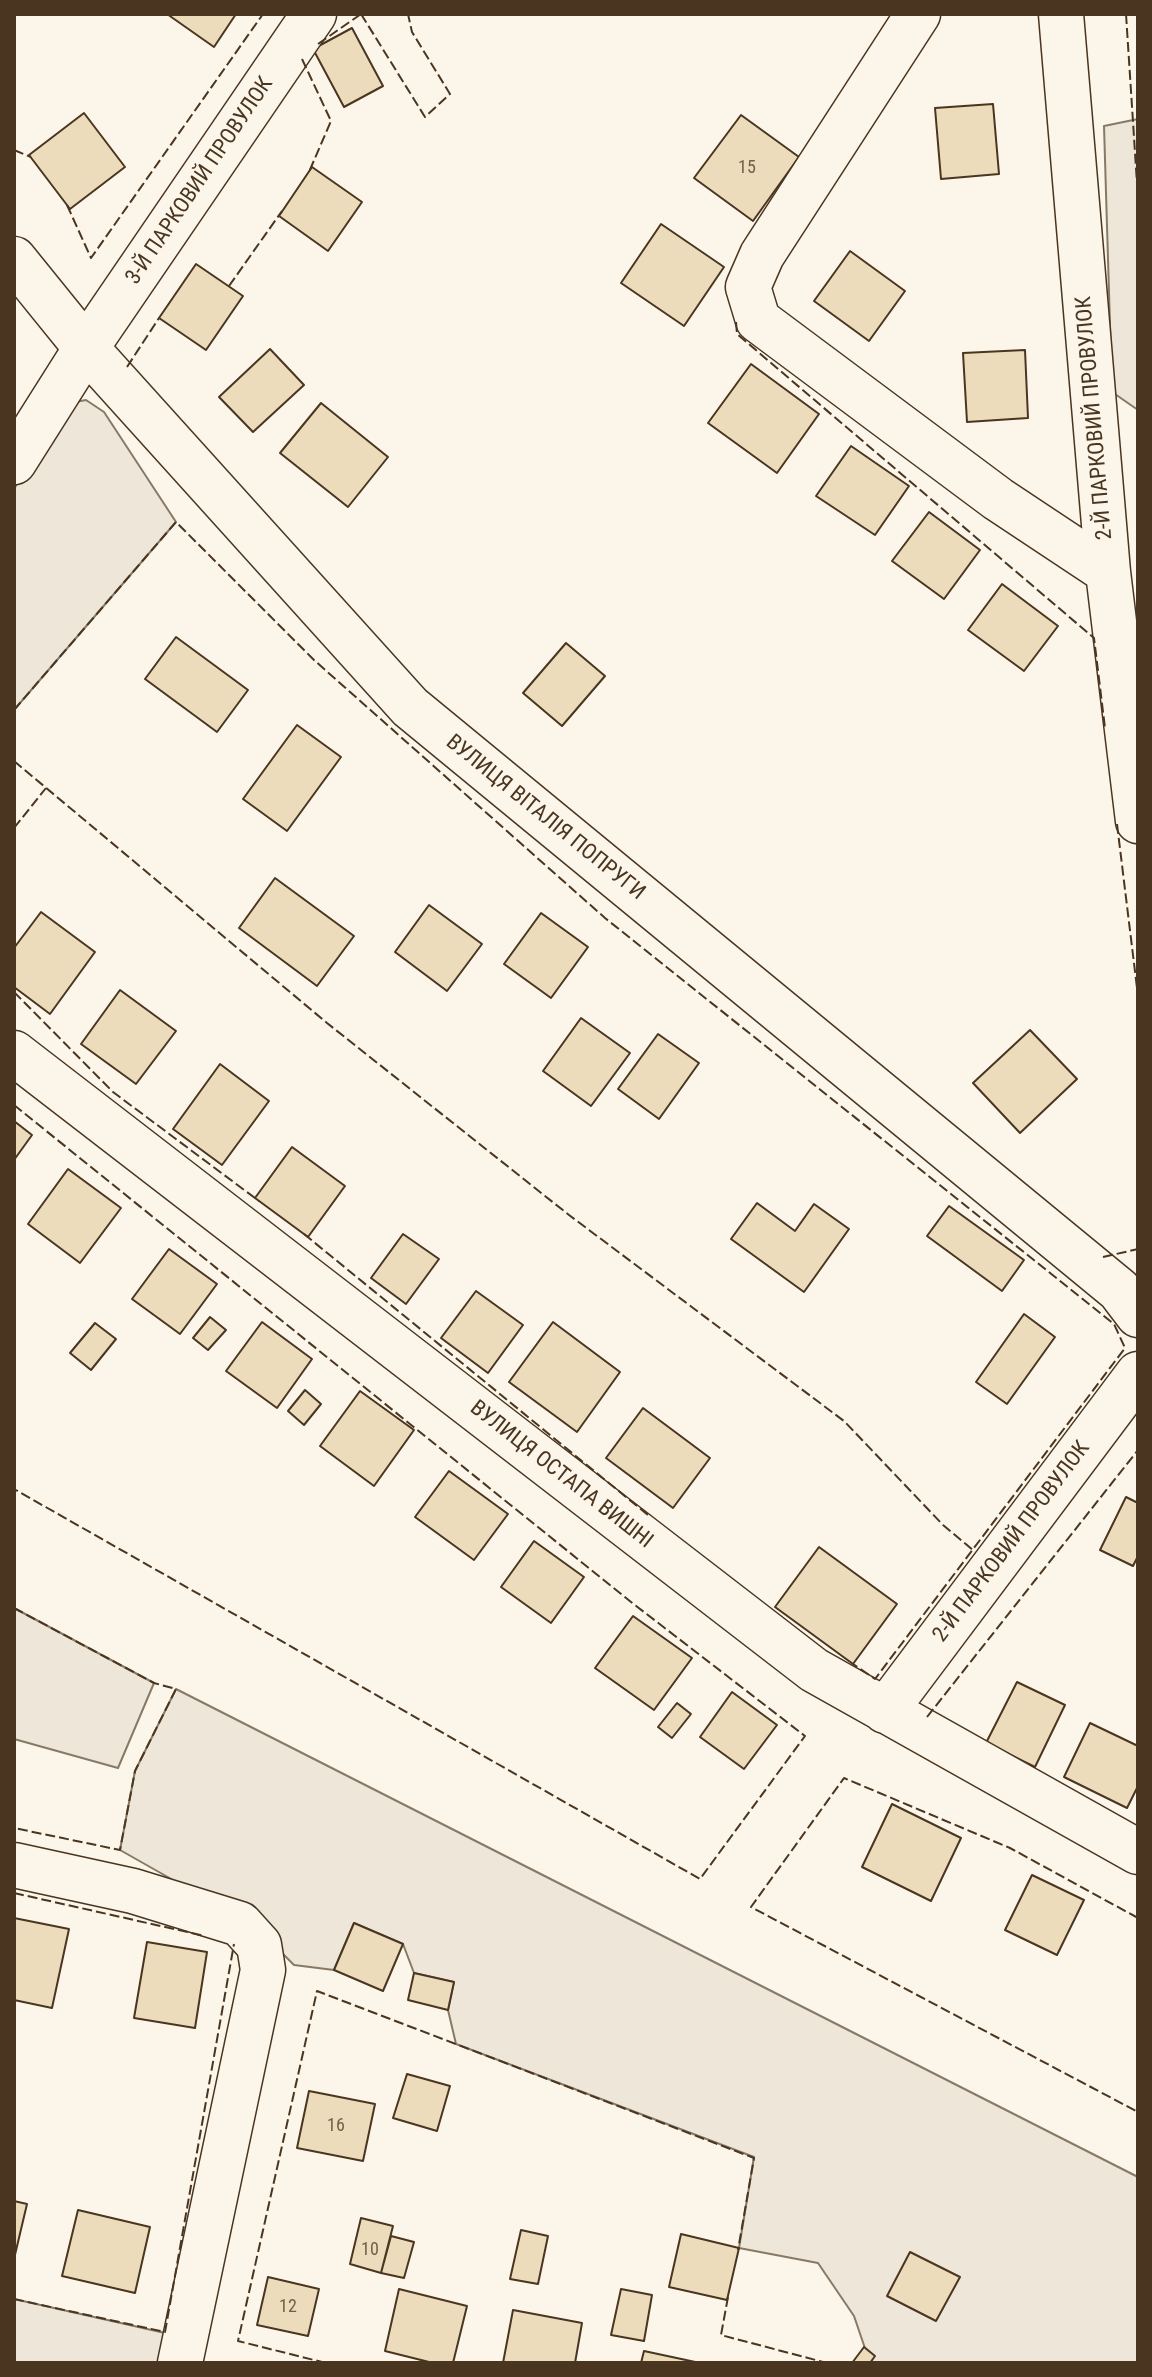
<!DOCTYPE html>
<meta charset="utf-8">
<style>
body{margin:0}
#map{position:relative;width:1152px;height:2377px;overflow:hidden;background:#fbf6e9;font-family:"Roboto Condensed",sans-serif}
canvas{display:block}
.frame{position:absolute;inset:0;border:16px solid #4a3520;pointer-events:none}
</style>
<div id="map">
<canvas width="1152" height="2377"></canvas>
<div class="frame"></div>
</div>
<script>
const c = document.querySelector('canvas').getContext('2d');
c.lineJoin = 'round';
function fill(path, color) {
  c.fillStyle = color;
  c.fill(path, 'evenodd');
}
function trace(path, color, width, dash) {
  c.strokeStyle = color;
  c.lineWidth = width;
  c.lineCap = dash ? 'butt' : 'round';
  c.setLineDash(dash || []);
  c.stroke(path);
}
function label(font, color, halo, rows, align = 'center') {
  c.font = font + ' "Roboto Condensed",sans-serif';
  c.lineWidth = 6;
  c.setLineDash([]);
  c.textBaseline = 'middle';
  c.strokeStyle = halo;
  c.fillStyle = color;
  for (const [text, x, y, turn = 0] of rows) {
    c.save();
    c.translate(x, y);
    c.rotate((+turn || 0) * Math.PI / 180);
    c.textAlign = isNaN(turn) ? turn : align;
    if (halo) c.strokeText(text, 0, 0);
    c.fillText(text, 0, 0);
    c.restore();
  }
}
const green = new Path2D(`
 M1138 119V410L1112 392 1104 126Z
 M86 400 104 412 176 522 14 710V489L64 404Z
 M14 1608 154 1683 118 1768 14 1739Z
 M176 1689 1138 2177V2363H870L854 2316 818 2263 739 2248 754 2157 456 2044 448 2010 454 1982 414 1973 403 1944 354 1923 334 1970 294 1965 256 1927 120 1850 135 1771Z
 M14 2299 165 2333 158 2363H14Z`);
const building = new Path2D(`
 M167 14H236L214 47Z
 M352 28 383 86 344 107 313 49Z
 M993 104 999 174 941 179 935 108Z
 M84 113 125 167 70 209 29 155Z
 M741 115 799 157 753 221 694 178Z
 M312 167 362 202 328 251 279 216Z
 M661 224 724 267 684 326 621 283Z
 M850 251 905 291 869 341 814 301Z
 M196 264 243 296 206 350 159 318Z
 M270 349 304 385 253 432 219 397Z
 M1025 350 1028 418 967 422 963 353Z
 M751 364 819 414 777 473 708 423Z
 M321 403 388 457 348 507 280 453Z
 M851 446 909 486 875 535 816 496Z
 M929 512 980 550 944 599 892 561Z
 M1002 584 1058 626 1024 671 968 630Z
 M176 637 248 690 217 732 145 679Z
 M566 643 605 676 562 726 523 693Z
 M297 725 341 757 287 831 243 799Z
 M275 878 354 936 317 986 239 928Z
 M429 905 482 944 447 991 395 952Z
 M41 912 95 952 50 1014 14 987V948Z
 M541 913 588 947 551 998 504 964Z
 M120 990 176 1031 136 1084 81 1044Z
 M581 1018 630 1053 591 1106 543 1071Z
 M1030 1030 1077 1079 1020 1133 973 1083Z
 M658 1034 699 1063 659 1119 618 1089Z
 M220 1064 269 1101 222 1165 173 1129Z
 M14 1121 32 1135 14 1160Z
 M292 1147 345 1186 308 1237 255 1198Z
 M68 1169 121 1208 80 1263 28 1224Z
 M757 1203 795 1231 814 1204 849 1229 804 1292 731 1239Z
 M949 1206 1024 1260 1002 1291 927 1236Z
 M403 1234 439 1259 406 1304 371 1278Z
 M169 1249 217 1284 180 1334 132 1299Z
 M476 1291 523 1325 488 1373 441 1338Z
 M1024 1314 1055 1337 1007 1404 976 1382Z
 M210 1317 226 1330 208 1350 193 1338Z
 M262 1322 312 1359 277 1408 226 1371Z
 M553 1322 620 1372 577 1432 509 1382Z
 M95 1323 116 1339 91 1370 70 1353Z
 M305 1390 321 1404 304 1425 288 1411Z
 M360 1391 414 1430 374 1486 320 1446Z
 M643 1408 710 1458 673 1508 606 1458Z
 M449 1471 508 1514 474 1560 415 1517Z
 M1126 1497 1138 1503V1556L1133 1566 1100 1550Z
 M534 1541 584 1577 551 1623 501 1587Z
 M819 1547 897 1604 853 1664 775 1607Z
 M633 1616 692 1658 654 1710 595 1668Z
 M1017 1682 1065 1705 1035 1767 986 1743Z
 M732 1692 777 1725 744 1769 700 1737Z
 M677 1703 691 1714 672 1738 658 1727Z
 M1090 1723 1138 1746V1786L1127 1808 1064 1777Z
 M892 1804 961 1838 931 1901 862 1867Z
 M1032 1875 1084 1900 1057 1955 1005 1930Z
 M14 1918 69 1929 52 2008 14 2000Z
 M354 1923 403 1944 383 1991 334 1970Z
 M147 1942 207 1952 195 2028 134 2018Z
 M414 1973 454 1982 448 2010 408 2000Z
 M407 2074 450 2086 437 2131 393 2118Z
 M309 2091 375 2104 363 2161 297 2148Z
 M14 2201 27 2204 14 2259Z
 M78 2210 150 2227 135 2293 62 2276Z
 M361 2218 393 2226 381 2273 350 2264Z
 M521 2230 548 2236 538 2284 510 2279Z
 M681 2234 739 2248 727 2300 669 2287Z
 M391 2236 414 2242 404 2278 381 2273Z
 M910 2252 960 2277 936 2321 887 2296Z
 M268 2277 319 2289 308 2336 257 2325Z
 M399 2289 467 2306 453 2363H433L385 2351Z
 M621 2289 652 2295 644 2341 611 2335Z
 M513 2310 582 2323 575 2363H503Z
 M864 2347 875 2356 870 2363H852Z
 M644 2351 700 2363H641Z`);
const minor = new Path2D(`
 M918 14 762 255 748 287 758 320 998 499 1108 572
 M1061 14 1108 572 1138 821
 M14 259 86 348 410 707 1119 1290 1138 1315
 M14 462 86 348 314 14
 M14 1053 814 1670 1138 1852
 M885 1711 1138 1374
 M14 1865 133 1891 240 1924 259 1945 263 1970 180 2363`);
const fence = new Path2D(`
 M361 14 425 117 450 94 412 32 408 14
 M1126 14 1138 199
 M318 44 361 14
 M302 59 331 121 309 172
 M14 150 31 157
 M67 205 91 258 263 14
 M229 286 282 211
 M736 322 737 334 1094 638 1105 728
 M127 367 159 318
 M14 710 176 522 314 660 605 918 1114 1324 1125 1348 875 1679 853 1664
 M14 761 327 1023 569 1215 844 1421 943 1525 973 1550
 M1117 824 1138 996
 M14 828 46 788
 M14 992 113 1092 259 1201
 M14 1105 631 1602 805 1736 700 1879 14 1489
 M304 1234 648 1515
 M1103 1257 1138 1249
 M14 1608 154 1683 176 1689 135 1771 120 1850 14 1828
 M927 1717 1138 1450
 M14 1893 205 1936
 M1138 1918 1010 1848 844 1778 751 1907 1138 2112
 M728 2297 721 2335 827 2363
 M14 2299 165 2332 234 1944
 M326 2363 238 2341 317 1991 754 2158 738 2250`);
const numberNames = [
 ["15",747,168],
 ["16",336,2126],
 ["10",370,2250],
 ["12",288,2307]
];
const streetNames = [
 ["3-Й ПАРКОВИЙ ПРОВУЛОК",200,181,-56],
 ["2-Й ПАРКОВИЙ ПРОВУЛОК",1095,418,-95],
 ["ВУЛИЦЯ ВІТАЛІЯ ПОПРУГИ",545,818,39],
 ["ВУЛИЦЯ ОСТАПА ВИШНІ",561,1475,38],
 ["2-Й ПАРКОВИЙ ПРОВУЛОК",1012,1542,-53]
];
fill(green, '#ede6d9');
trace(green, '#887966', 2);
fill(building, '#ecdcbc');
trace(building, '#4a3520', 2);
trace(minor, '#4a3520', 47);
trace(minor, '#fbf6e9', 44);
trace(fence, '#4a3520', 2, [10, 4]);
label('18px', '#725f47', null, numberNames);
label('22px', '#4a3520', '#fbf6e9', streetNames);
</script>
